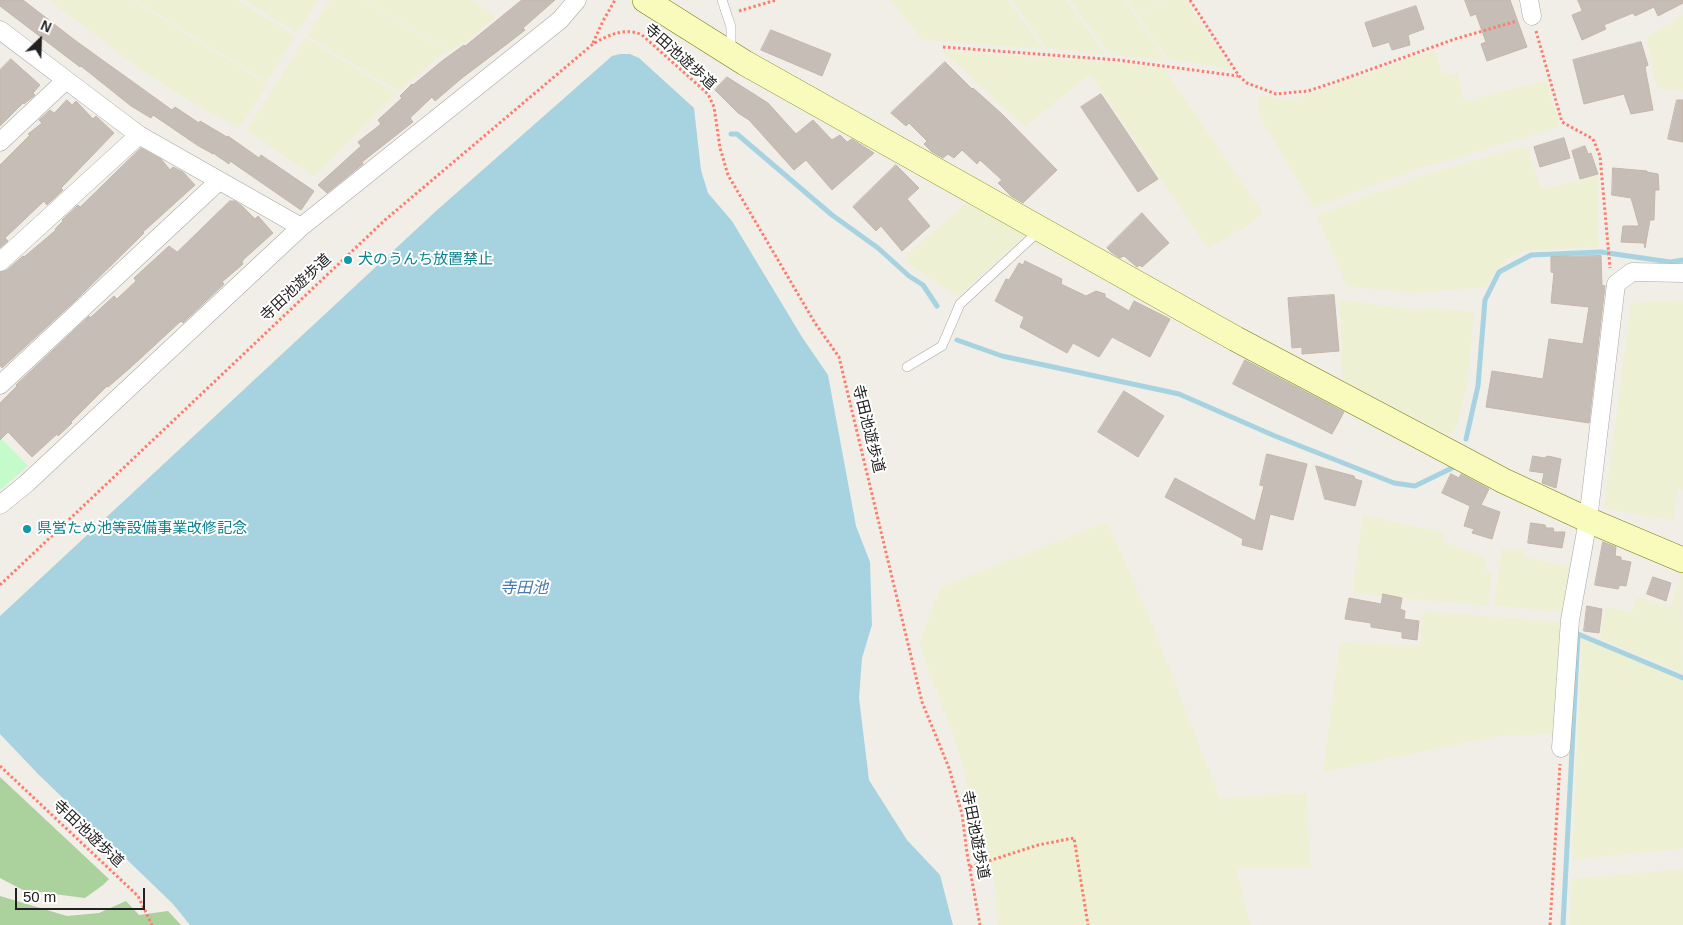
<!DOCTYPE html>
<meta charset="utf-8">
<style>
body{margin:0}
#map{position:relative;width:1683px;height:925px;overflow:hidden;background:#f1eee8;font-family:Helvetica,sans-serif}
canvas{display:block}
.north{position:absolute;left:15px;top:15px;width:50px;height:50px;-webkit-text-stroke:4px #fff;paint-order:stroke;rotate:24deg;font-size:14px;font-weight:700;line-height:20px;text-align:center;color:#212121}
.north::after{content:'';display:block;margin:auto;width:18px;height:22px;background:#212121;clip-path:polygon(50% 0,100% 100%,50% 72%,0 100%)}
.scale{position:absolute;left:15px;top:888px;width:130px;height:22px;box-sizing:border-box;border:2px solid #212121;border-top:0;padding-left:6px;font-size:15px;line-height:18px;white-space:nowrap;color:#212121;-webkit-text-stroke:4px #fff;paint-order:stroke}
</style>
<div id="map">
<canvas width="1683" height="925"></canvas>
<div class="north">N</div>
<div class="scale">50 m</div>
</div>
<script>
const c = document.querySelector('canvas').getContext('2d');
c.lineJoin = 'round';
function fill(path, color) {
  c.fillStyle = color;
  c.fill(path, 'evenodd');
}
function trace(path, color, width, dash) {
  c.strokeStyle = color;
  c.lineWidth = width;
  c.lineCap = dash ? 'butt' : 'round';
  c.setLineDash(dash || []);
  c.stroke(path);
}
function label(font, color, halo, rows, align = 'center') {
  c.font = font + ' Helvetica,"Noto Sans JP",sans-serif';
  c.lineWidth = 4;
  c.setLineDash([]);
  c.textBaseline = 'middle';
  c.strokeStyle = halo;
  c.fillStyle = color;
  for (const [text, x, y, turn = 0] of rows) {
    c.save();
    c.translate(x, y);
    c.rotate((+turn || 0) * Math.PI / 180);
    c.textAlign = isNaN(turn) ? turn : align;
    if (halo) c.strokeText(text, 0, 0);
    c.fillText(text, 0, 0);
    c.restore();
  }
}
const farmland = new Path2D(`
 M49 0H132L267 84 239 128 193 103 143 71Z
 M135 0H237L295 36 267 82Z
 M244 0H318L297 33Z
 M330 0H364L448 52 440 56 398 91 307 36Z
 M366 0H471L496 16 470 39 449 51Z
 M890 0H1008L1043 49 923 40Z
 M1012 0H1066L1105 54 1046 48Z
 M1070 0H1124L1167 61 1109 54Z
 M1126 0H1162L1139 17Z
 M1164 0H1185L1231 69 1168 59 1139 18Z
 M1683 15V91L1657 88 1646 37Z
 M305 38 396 93 314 177 247 130Z
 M1435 50 1442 74H1457L1464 102 1546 80 1560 127 1417 169 1314 208 1262 121 1257 105V96L1261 95 1290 100 1319 91Z
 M942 51 1124 63 1164 69 1263 213 1248 226 1236 232 1208 249 1090 74 1025 127Z
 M1526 145 1541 189 1597 176 1599 247 1526 250 1509 258 1496 269 1486 287 1409 293 1347 286 1317 215 1419 177Z
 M966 203 1026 235 958 296 944 288 908 263 907 255Z
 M1339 299 1407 309 1436 308 1474 312 1467 386 1457 426 1449 436 1343 380Z
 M1683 301V490H1678L1673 520 1604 509 1631 303Z
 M1363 515 1444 533V542L1482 556 1487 562 1485 569 1492 573 1488 606 1352 593Z
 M1107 522 1146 609 1220 798 1306 793 1311 867 1237 868 1250 925H997L995 887 956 743 919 644 941 587Z
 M1502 548 1525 550 1524 557 1573 567 1565 613 1494 605Z
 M1682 571 1683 673 1600 639 1606 606 1632 613 1637 597 1671 607Z
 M1423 611 1560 622 1553 734 1498 736 1323 772 1340 642 1420 646Z
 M1582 636 1683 680V848L1572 860Z
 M1683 869V925H1570L1572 879Z`);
const forest = new Path2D(`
 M0 777 109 879 103 885 85 898 23 890 0 878Z
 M0 896 67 916 99 913 126 901 139 915 168 911 181 925H0Z`);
const park = new Path2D(`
 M0 437 28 466 0 490Z`);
const water = new Path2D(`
 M620 54H630L639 58 694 108 701 170 708 193 732 221 802 337 828 375 856 526 870 562 872 625 862 658 859 698 869 780 907 840 940 875 953 925H190L173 904 39 775 0 734V616L436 211 612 56Z`);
const stream = new Path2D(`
 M731 134H737L832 215 878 248 909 276 923 285 937 306
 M957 340 1002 356 1179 394 1275 436 1394 483 1415 486 1454 467
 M1466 439 1478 386 1485 300 1499 272 1531 255 1601 252 1670 262 1683 260
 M1563 925 1578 634 1683 678`);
const building = new Path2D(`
 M0 0H23L76 41 172 110 175 107 199 123 200 121 227 137 228 136 259 158 261 155 314 191 301 210 230 161 229 164 213 153V154L197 145 153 115 151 118 131 106 81 66 80 67 0 6Z
 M522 0H555L523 28 525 30 507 44 462 78 435 101 432 97 410 118 413 122 362 162 363 164 327 193 318 185 361 146 358 142 381 124 378 120 402 98 400 96 412 84 413 85 442 61 464 45 465 46Z
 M1465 0H1510L1527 47 1487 61 1481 44 1486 42 1476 14 1471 16Z
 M1578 0H1683V3L1658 16 1654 7 1635 16 1633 13 1604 25 1606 29 1582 40 1572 15 1582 11Z
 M1416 6 1424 29 1408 35 1410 45 1392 50 1389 42 1373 47 1365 23Z
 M771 30 831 54 822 76 761 50Z
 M1641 42 1648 65 1645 67 1653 110 1631 114 1624 94 1584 104 1573 60Z
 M11 59 40 85 33 93 35 95 24 104 23 103 0 126V70Z
 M945 62 972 89 973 88 1002 114 1057 170 1023 203 1011 196 998 183 1002 180 980 160 977 164 962 150 954 158 948 154 943 158 932 152 924 144 927 141 909 123 906 126 891 113Z
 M727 77 768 103 796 134 813 120 832 140 840 135 847 142 852 139 874 153 832 190 806 160 794 170 749 120 738 113 715 90Z
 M1101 94 1158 179 1138 192 1081 107Z
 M67 100 72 105 76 101 93 119 96 116 114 133 61 188 63 190 47 205 44 201 5 238 8 241 0 248V165L30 135 28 134 42 123 39 120 50 110 54 113Z
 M1677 100H1683V142L1668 139Z
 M1564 138 1570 158 1540 167 1534 147Z
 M1585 146 1588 154 1591 153 1598 174 1580 179 1572 151Z
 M141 148 161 159 170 170 173 167 183 172 195 185 143 232 144 233 75 301 2 368 0 365V272L7 270 23 256 24 257 56 230 55 229 63 221 62 220 78 205 80 207Z
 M896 165 919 188 907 199 930 226 902 251 881 226 876 231 853 207Z
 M1613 168 1647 171V172L1658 174 1659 190H1655L1654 220H1650L1645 248 1644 243 1621 242 1623 226H1639L1631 198 1612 195Z
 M230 201H235L242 206 255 219 258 216 273 233 244 259 242 262 243 264 222 282 224 284 183 323 181 321 130 368 108 387 107 386 71 422 72 423 58 436 57 434 32 457 8 432 0 440V403L17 386 16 385 89 316 90 318 114 296 117 299 136 281 134 278 169 246 177 252Z
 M1142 213 1169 243 1142 267 1140 265 1137 267 1124 256 1120 258 1111 252 1107 248Z
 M1601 256 1602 285 1605 286 1589 423 1486 407 1492 371 1543 379 1549 339 1583 344 1589 307 1551 303 1554 273 1551 272V257Z
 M1025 261 1062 279 1061 284 1086 296 1096 291 1105 294V297L1129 311 1134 301 1170 319 1150 357 1112 337 1099 357 1073 343 1067 353 1020 327 1024 317 995 301 1006 279 1009 280 1019 263 1023 265Z
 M1334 295 1339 351 1302 354V347L1292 348 1288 298Z
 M1245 360 1344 412 1332 434 1233 384Z
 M1124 391 1164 416 1138 457 1098 432Z
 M1267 454 1307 464 1293 520 1270 514 1262 550 1242 545 1243 539 1165 497 1175 478 1255 521 1264 486 1260 485Z
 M1533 456 1544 458 1548 456 1561 459 1556 488 1542 483 1544 473 1530 471Z
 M1316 466 1354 476 1355 479 1362 481 1355 506 1325 499Z
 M1451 474 1459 478 1461 474 1489 489 1481 505 1500 512 1492 539 1472 533 1474 529 1464 526 1470 506 1442 493Z
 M1531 523 1545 525 1546 528H1553L1554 532H1565L1562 548 1528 543Z
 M1603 542 1616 547 1615 556 1621 557V560L1631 562 1626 586 1620 585 1618 589 1595 585Z
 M1653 577 1671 583 1666 601 1647 594Z
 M1383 594 1402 598 1400 609 1405 611 1404 619 1419 621 1417 640 1402 638V632L1371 627V623L1345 619 1349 598 1381 604Z
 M1587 606 1602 609 1599 633 1584 631Z`);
const path = new Path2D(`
 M1190 0 1239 76 1247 83 1276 94 1308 91 1341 80 1455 39 1517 21
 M739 11 776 0
 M1536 31 1562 122 1593 139 1600 156 1610 268
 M593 43 603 21 615 0
 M943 47 1118 60 1238 76
 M0 585 385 220 593 44C608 35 626 27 642 35L708 94 714 107 720 148 728 175 815 323 839 357 922 702 949 768 962 814 967 853 980 925
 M0 766 138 896 152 925
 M970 867 1038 845 1074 838 1088 925
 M1550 925 1560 764`);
const lane = new Path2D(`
 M722 0 731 27V51
 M907 367 942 346 960 304 1039 231`);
const street = new Path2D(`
 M1529 0 1532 16
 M0 30 139 135 301 227
 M0 142 66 80
 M0 262 139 135
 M0 385 219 181
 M0 505 27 483 301 227 560 20 577 0
 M1561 748 1570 620 1588 520 1616 284 1632 272 1683 273`);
const secondary = new Path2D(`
 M645 0 745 63 1236 339 1504 481 1588 520 1683 560`);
const markers = [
 [348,260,5,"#0f9aa8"],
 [27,529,5,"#0f9aa8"]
];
const streetNames = [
 ["寺田池遊歩道",680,57,42],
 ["寺田池遊歩道",296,288,-43],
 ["寺田池遊歩道",868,429,76],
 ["寺田池遊歩道",88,834,43],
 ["寺田池遊歩道",975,835,79]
];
const cultureNames = [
 ["犬のうんち放置禁止",358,260],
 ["県営ため池等設備事業改修記念",37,529]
];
const waterNames = [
 ["寺田池",524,589]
];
fill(farmland, '#eef0d3');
fill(forest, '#abd19c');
fill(park, '#c5fbca');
fill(water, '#a7d3e0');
trace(stream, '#a7d3e0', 5);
fill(building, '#c6beb6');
trace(building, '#c4b5a9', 1);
trace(lane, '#a8a8a8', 10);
trace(street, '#a8a8a8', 19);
trace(secondary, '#707d03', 26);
trace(path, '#fd7d6d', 3, [2.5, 2.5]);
trace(lane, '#fff', 9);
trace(street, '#fff', 18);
trace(secondary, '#f8fbbc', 25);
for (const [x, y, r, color] of markers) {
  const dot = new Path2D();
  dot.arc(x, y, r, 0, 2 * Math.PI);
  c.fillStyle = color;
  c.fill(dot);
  trace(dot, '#fff', 2);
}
label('15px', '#212121', '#fff', streetNames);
label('15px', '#0d838f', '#fff', cultureNames, 'left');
label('italic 16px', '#477aac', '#fff', waterNames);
</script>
